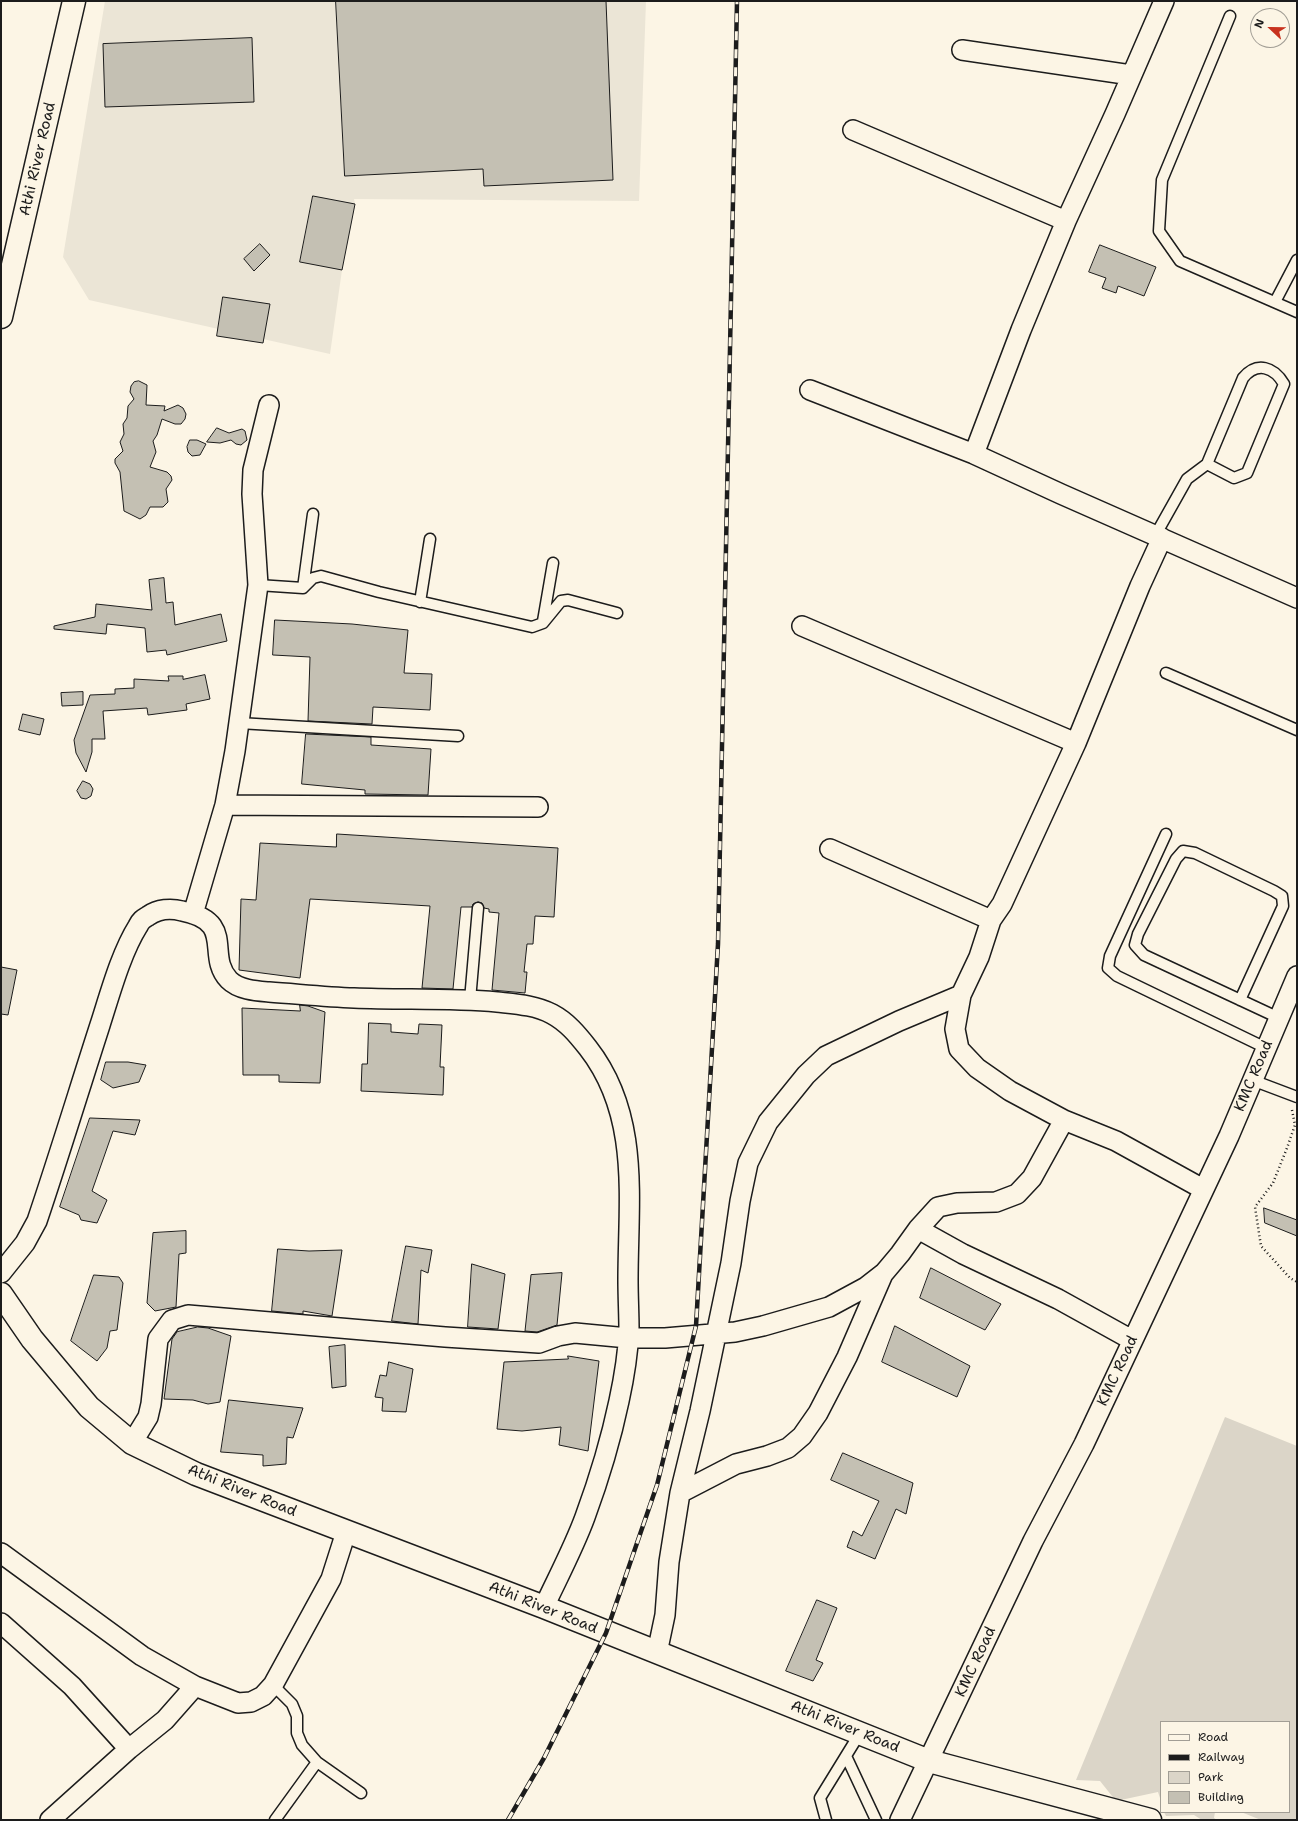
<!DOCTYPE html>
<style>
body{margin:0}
#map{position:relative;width:1298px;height:1821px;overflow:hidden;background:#fcf5e5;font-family:"Shantell Sans",sans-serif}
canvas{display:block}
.frame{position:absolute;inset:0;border:2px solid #1c1c1c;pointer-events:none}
.legend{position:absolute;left:1160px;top:1721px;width:130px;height:92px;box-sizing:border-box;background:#fcf5e5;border:1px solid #a29e95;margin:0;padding:5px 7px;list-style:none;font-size:12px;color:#1c1c1c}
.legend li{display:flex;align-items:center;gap:8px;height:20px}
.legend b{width:20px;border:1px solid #a29e95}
.north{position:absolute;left:1250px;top:8px;width:40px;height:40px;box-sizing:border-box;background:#fcf5e5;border:1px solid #a29e95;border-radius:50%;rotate:292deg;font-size:11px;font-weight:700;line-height:16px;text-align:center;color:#1c1c1c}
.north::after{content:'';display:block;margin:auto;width:14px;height:18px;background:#c8321e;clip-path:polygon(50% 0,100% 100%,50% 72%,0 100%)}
</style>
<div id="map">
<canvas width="1298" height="1821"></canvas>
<div class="frame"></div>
<ul class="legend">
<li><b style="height:5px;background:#fcf5e5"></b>Road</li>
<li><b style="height:5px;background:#1c1c1c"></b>Railway</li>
<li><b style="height:11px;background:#dbd5c8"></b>Park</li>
<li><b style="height:11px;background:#c4c0b3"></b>Building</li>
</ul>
<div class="north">N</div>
</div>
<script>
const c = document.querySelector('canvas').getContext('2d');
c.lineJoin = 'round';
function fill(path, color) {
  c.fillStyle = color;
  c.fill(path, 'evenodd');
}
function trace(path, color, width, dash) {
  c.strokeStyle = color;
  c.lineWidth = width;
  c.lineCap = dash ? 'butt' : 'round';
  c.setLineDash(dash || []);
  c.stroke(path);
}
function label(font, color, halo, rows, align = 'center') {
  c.font = font + ' "Shantell Sans",sans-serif';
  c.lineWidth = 3;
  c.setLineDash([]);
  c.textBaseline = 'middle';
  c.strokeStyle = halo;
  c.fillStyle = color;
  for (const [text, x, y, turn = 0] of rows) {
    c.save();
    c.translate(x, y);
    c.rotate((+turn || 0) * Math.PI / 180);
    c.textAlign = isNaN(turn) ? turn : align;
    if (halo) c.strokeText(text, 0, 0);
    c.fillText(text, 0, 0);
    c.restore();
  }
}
const built = new Path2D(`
 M105 1H646L639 201 354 199 355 204 342 270 330 354 89 300 63 257Z`);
const green = new Path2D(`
 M1225 1417 1297 1446V1820H1261L1241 1812H1289V1722H1161V1801L1158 1792 1116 1801 1100 1781 1076 1780Z
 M1164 1812H1215L1214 1818 1217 1820H1202L1194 1815 1166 1816Z`);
const building = new Path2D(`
 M336 1H606L613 180 484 186 483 169 345 176Z
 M252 38 254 102 105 107 103 44Z
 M313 196 355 204 342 270 300 262Z
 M260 244 270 255 254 271 244 259Z
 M1100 245 1156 267 1144 296 1118 286 1116 293 1102 288 1106 278 1089 272Z
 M223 297 270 304 263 343 217 336Z
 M139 381 147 385 146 405 165 406 164 411 178 405 183 408 186 414 185 419 181 424H175L162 419 157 435 153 441 156 452 150 467 167 472 171 476 172 480 166 489 168 502 163 507H150L146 515 140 519 124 511 120 472 115 463V459L123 451 120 442 124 434 123 424 127 418 128 406 134 399 130 392 131 386 134 382Z
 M217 428 229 433 242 429 245 431 247 440 241 445 236 444 231 440 220 443 207 442Z
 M190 440H197L206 444 200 455 192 456 188 452 187 447Z
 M164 578 166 603 173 602 175 625 221 614 227 641 167 655 166 650 147 652 145 628 107 624 106 634 54 629V626L95 617 96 604 152 610 149 580Z
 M275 620 352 624 408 630 404 673 432 674 430 710 373 707 372 724 308 721 310 657 273 655Z
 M205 675 210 699 186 704 187 710 148 715 147 708 103 711 105 739H92V752L86 772 76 753 74 740 90 695 115 694V689L134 688V679L169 681 168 676H183V679Z
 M83 692V705L62 706 61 693Z
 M23 714 44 719 40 735 19 730Z
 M306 734 371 737V745L431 749 428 795 365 794V790L302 784Z
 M83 781 90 784 93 789 91 796 86 799 81 798 77 791Z
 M337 834 558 848 554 917 535 916 533 944H527L524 972H527L525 993 492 990 499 913 489 912V909L484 908 482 903 478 902 473 904 472 907H461L453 989 422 988 430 906 310 899 300 978 239 970 241 899 256 900 260 843 336 847Z
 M1 967 17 970 8 1015 1 1014Z
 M300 1005 308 1006 325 1012 320 1083 279 1082V1075H243L242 1008 300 1011Z
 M369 1023 391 1024V1032L418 1034 419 1024 442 1025 440 1067H444L443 1095 361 1091 362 1064H367Z
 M106 1062H128L146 1065 139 1082 113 1088 101 1080Z
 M90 1118 140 1120 135 1135 113 1131 92 1191 107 1200 97 1223 81 1220 79 1215 60 1207Z
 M1264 1208 1297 1220V1236L1265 1223Z
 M186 1231V1253L179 1254 176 1307 155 1311 147 1303 153 1233Z
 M406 1246 432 1250 428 1273 421 1270 418 1324 392 1321Z
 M278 1249 309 1251 342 1250 332 1316 303 1311V1314L272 1311Z
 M472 1264 505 1274 498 1329 468 1327Z
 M931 1268 1001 1304 985 1330 920 1298Z
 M562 1273 557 1325 537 1332 525 1331 531 1275Z
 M94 1275 119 1277 123 1283 117 1330 110 1331 107 1348 97 1361 71 1341Z
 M895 1326 970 1366 957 1397 882 1362Z
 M198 1327 208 1328 231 1336 220 1402 208 1404 193 1400 164 1399 172 1339 177 1332Z
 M345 1345 346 1386 332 1388 329 1347Z
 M568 1356 599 1361 588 1451 559 1445 561 1427 522 1431 497 1429 504 1362 568 1359Z
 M389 1362 413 1369 406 1412 382 1411 383 1398 375 1397 380 1375 386 1376Z
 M229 1400 303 1408 293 1438 287 1437 286 1464 263 1466V1455L221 1452Z
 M843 1453 913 1483 906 1514 896 1509 875 1559 847 1547 853 1531 862 1536 879 1501 831 1480Z
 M817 1600 837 1608 816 1660 823 1663 813 1681 786 1671Z`);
const path = new Path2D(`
 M1292 1110 1295 1125 1287 1148 1273 1183 1255 1207 1261 1246 1290 1278 1297 1282`);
const service = new Path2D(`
 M1230 16 1162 180 1159 231 1180 261 1297 312
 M1275 302 1297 260
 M1155 536 1187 479 1207 464 1243 378C1257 361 1274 367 1284 384L1247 473 1234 478 1207 464
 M258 585 303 588 313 578 321 576 379 592 532 627 543 623 561 601 568 600 617 613
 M303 588 313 514
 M420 602 430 539
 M543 621 553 563
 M1166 673 1297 730
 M239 723 458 736
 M1166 834 1110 956 1108 968 1117 976 1266 1048
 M470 1000 478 908
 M1240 1000 1283 906 1282 896 1274 891 1195 853 1183 851 1176 859 1138 934 1135 945 1144 955 1279 1018
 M1252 1080 1297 1097
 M273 1685 292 1704 297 1716V1733L302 1745 317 1762
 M846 1756 876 1820
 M275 1820 317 1762 361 1793
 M826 1820 820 1798 860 1733`);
const minor = new Path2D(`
 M962 50 1131 75
 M853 130 1066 221
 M810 390 974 454 1061 494 1297 598
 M974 454 1021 330 1066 221 1115 114 1164 1
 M1162 538 1140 586 1076 743 1002 904 991 920 979 957 961 995 955 1029 959 1049 977 1068 1010 1091 1064 1120 1116 1141 1203 1189
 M802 626 1076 743
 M225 805 538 807
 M830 849 991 920
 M193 914 225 805 235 751 258 585 252 494 253 470 269 405
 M918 1229 963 1254 1058 1299 1132 1340
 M1 1273 25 1243 37 1221C59 1156 79 1090 100 1025 110 994 121 953 138 926 141 920 143 919 148 916 158 909 171 908 182 911 237 922 205 955 229 980 239 990 257 991 269 992 298 994 326 997 354 998 402 1000 449 998 497 1002 515 1004 535 1005 552 1014 567 1022 577 1034 588 1048 641 1116 628 1200 628 1280 628 1297 629 1314 629 1330 628 1353 624 1378 619 1401 611 1439 599 1479 585 1517 574 1547 558 1577 544 1607
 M132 1443 148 1417 151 1404 158 1339 172 1320 188 1315 445 1337 539 1343 558 1336 575 1333 628 1338H665L735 1332 763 1326 829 1307 866 1287 884 1273 900 1254 918 1229 938 1207 957 1203 996 1202 1017 1194 1032 1178 1064 1120
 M680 1493 736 1464 767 1456 788 1448 802 1436 818 1413 847 1357 883 1274
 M1 1553 142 1656 195 1686 238 1703 251 1702 263 1696 273 1685 331 1579 346 1532
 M1 1623 72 1686 129 1749
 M657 1653 665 1615 669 1562 680 1493 700 1411 731 1263 740 1201 748 1163 768 1122 806 1075 826 1056 899 1021 961 995
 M50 1820 129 1749 165 1720 195 1686
 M900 1820 1033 1541 1084 1444 1229 1136 1297 976`);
const secondary = new Path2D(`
 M1 317 74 1
 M1 1294 32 1339 89 1407 132 1443 196 1474 544 1607 929 1761 1150 1820`);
const rail = new Path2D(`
 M508 1820 544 1758 606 1633 657 1485 696 1326 718 944 737 1`);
const streetNames = [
 ["Athi River Road",38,159,-77],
 ["KMC Road",1254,1076,-67],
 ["KMC Road",1118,1371,-65],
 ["Athi River Road",242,1491,22],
 ["Athi River Road",543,1608,22],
 ["KMC Road",976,1662,-65],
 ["Athi River Road",845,1727,22]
];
fill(built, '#ebe5d6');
fill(green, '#dbd5c8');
fill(building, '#c4c0b3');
trace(building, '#1c1c1c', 1);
trace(service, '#1c1c1c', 13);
trace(minor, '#1c1c1c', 22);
trace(secondary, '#1c1c1c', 25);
trace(path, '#1c1c1c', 2.5, [1, 3]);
trace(service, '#fcf5e5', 10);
trace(minor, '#fcf5e5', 19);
trace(secondary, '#fcf5e5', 22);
trace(rail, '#1c1c1c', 4.5);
trace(rail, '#fcf5e5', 3, [9]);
label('15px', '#1c1c1c', '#fcf5e5', streetNames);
</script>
